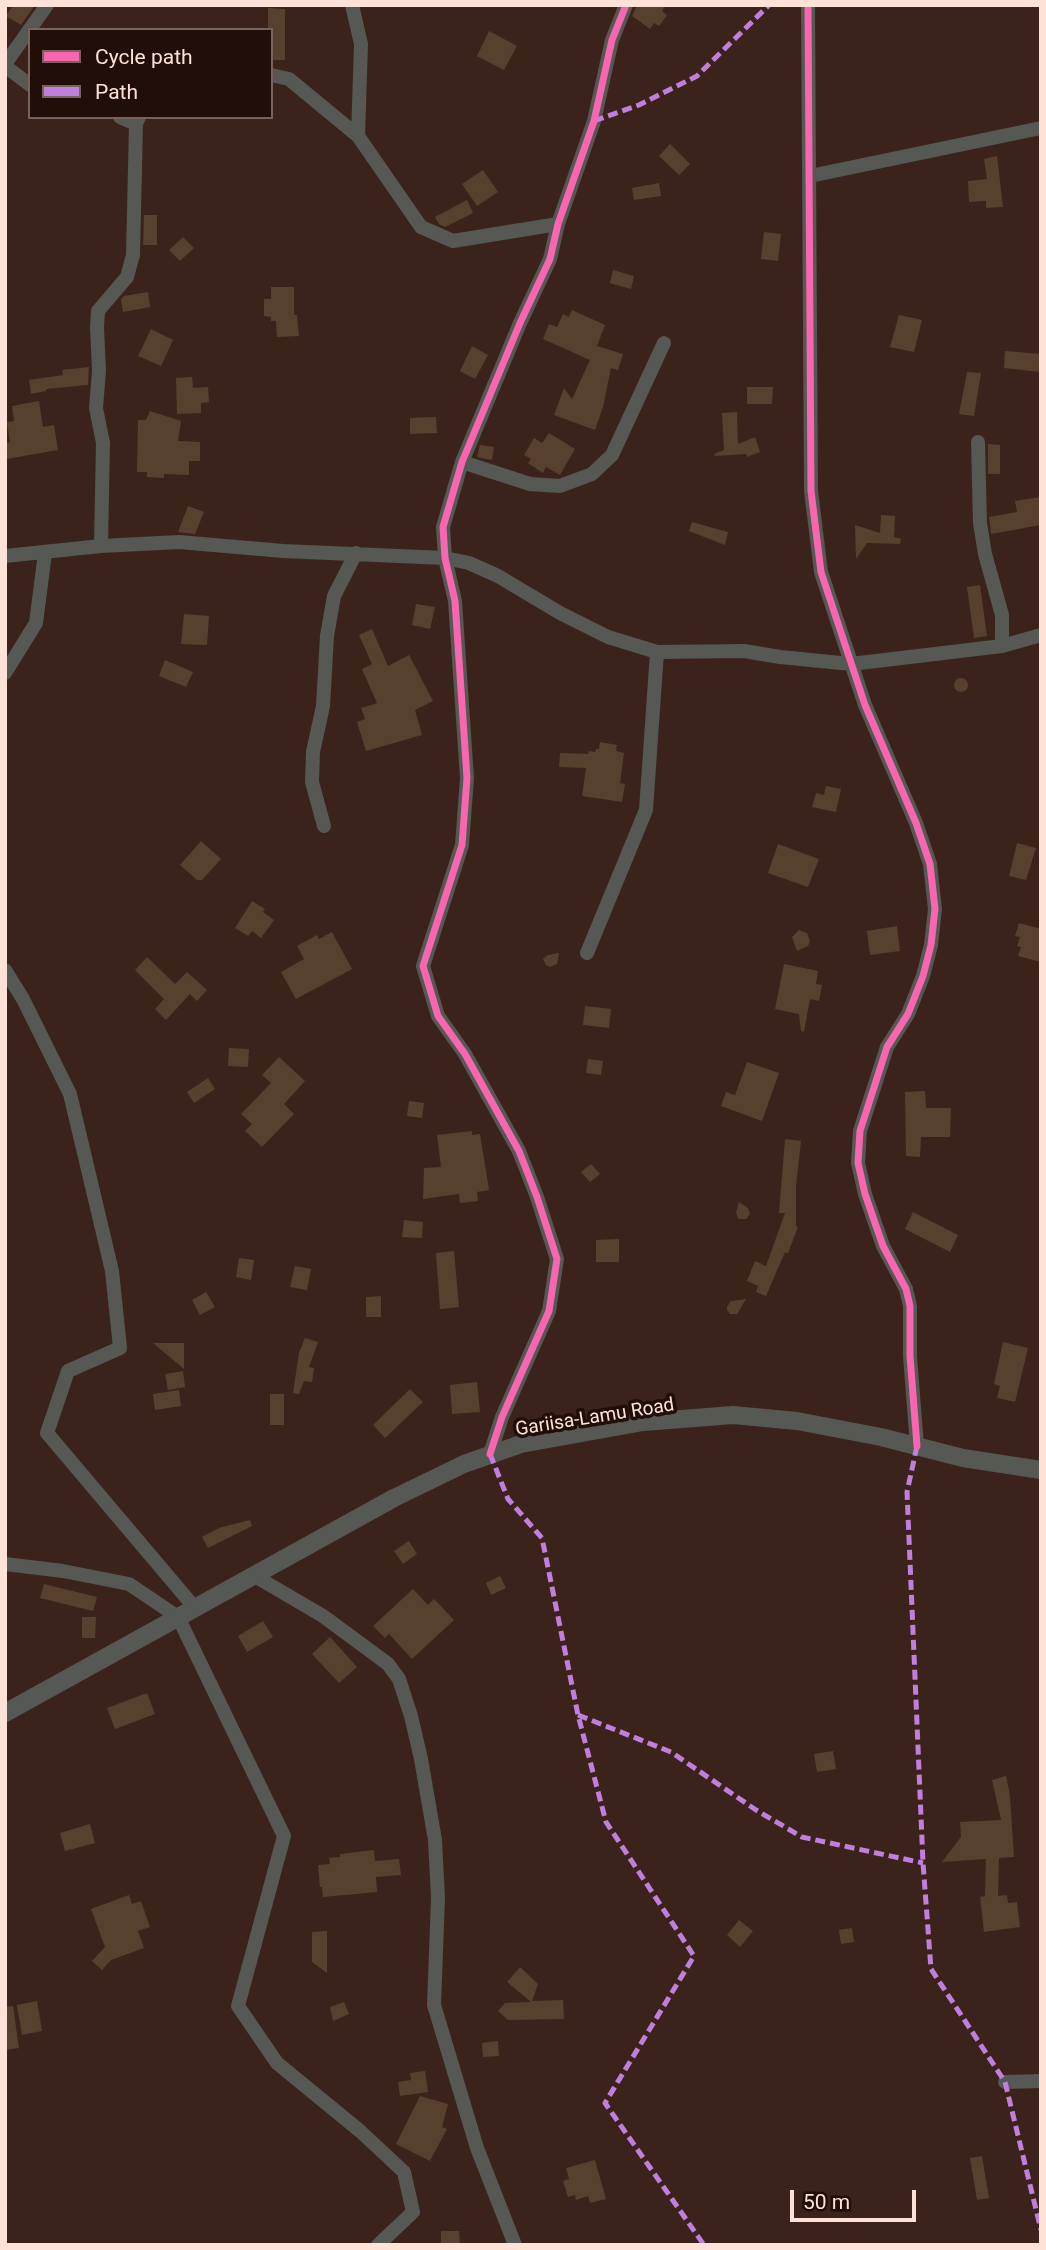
<!DOCTYPE html>
<style>
body{margin:0}
#map{position:relative;width:1046px;height:2250px;overflow:hidden;background:#3b231b;font-family:Roboto,sans-serif}
canvas{display:block}
.frame{position:absolute;inset:0;border:7px solid #fee1d7;pointer-events:none}
.legend{position:absolute;left:28px;top:28px;width:245px;height:91px;box-sizing:border-box;background:#210e08;border:2px solid #79625b;margin:0;padding:9px 12px;list-style:none;font-size:21px;color:#fee1d7}
.legend li{display:flex;align-items:center;gap:14px;height:35px}
.legend b{width:35px;border:2px solid #79625b}
.scale{position:absolute;left:790px;top:2190px;width:126px;height:32px;box-sizing:border-box;border:4px solid #fee1d7;border-top:0;padding-left:9px;font-size:21px;line-height:24px;white-space:nowrap;color:#fee1d7;-webkit-text-stroke:5px #210e08;paint-order:stroke}
</style>
<div id="map">
<canvas width="1046" height="2250"></canvas>
<div class="frame"></div>
<ul class="legend">
<li><b style="height:9px;background:#f766af"></b>Cycle path</li>
<li><b style="height:9px;background:#c07fdc"></b>Path</li>
</ul>
<div class="scale">50 m</div>
</div>
<script>
const c = document.querySelector('canvas').getContext('2d');
c.lineJoin = 'round';
function fill(path, color) {
  c.fillStyle = color;
  c.fill(path, 'evenodd');
}
function trace(path, color, width, dash) {
  c.strokeStyle = color;
  c.lineWidth = width;
  c.lineCap = dash ? 'butt' : 'round';
  c.setLineDash(dash || []);
  c.stroke(path);
}
function label(font, color, halo, rows, align = 'center') {
  c.font = font + ' Roboto,sans-serif';
  c.lineWidth = 7;
  c.setLineDash([]);
  c.textBaseline = 'middle';
  c.strokeStyle = halo;
  c.fillStyle = color;
  for (const [text, x, y, turn = 0] of rows) {
    c.save();
    c.translate(x, y);
    c.rotate((+turn || 0) * Math.PI / 180);
    c.textAlign = isNaN(turn) ? turn : align;
    if (halo) c.strokeText(text, 0, 0);
    c.fillText(text, 0, 0);
    c.restore();
  }
}
const building = new Path2D(`
 M13 5H35L21 25 6 16Z
 M637 5H666L662 11 667 15 659 26 654 23 650 29 632 16Z
 M268 8 285 9V60H271V30H268Z
 M489 31 517 46 504 70 477 56Z
 M670 144 690 164 679 175 659 156Z
 M997 156 1003 207 986 208V201L969 202 968 181 987 179 984 159Z
 M483 170 498 192 477 206 462 184Z
 M659 183 661 196 634 200 632 188Z
 M467 200 473 213 445 227 439 224 435 217Z
 M144 215H157V245H143Z
 M764 232 781 234 778 261 761 259Z
 M183 237 194 248 180 261 169 250Z
 M613 270 634 276 631 289 610 283Z
 M271 287H294V315H297L299 336 277 337 276 321H271V317L264 316V299H271Z
 M148 292 150 307 123 312 121 299 124 296Z
 M572 310 605 325 597 346 623 354 618 370 611 368 603 407 595 430 554 415 564 388 572 399 590 360 543 339 549 324 557 327 563 314 569 317Z
 M899 315 922 320 914 352 890 347Z
 M151 329 173 340 161 366 138 356Z
 M472 346 488 355 475 379 460 371Z
 M1005 351 1041 354V372L1004 368Z
 M89 367 88 385 46 389V391L31 394 29 380 63 375 62 370Z
 M967 372 981 373 974 416 959 414Z
 M192 377 193 388 208 387 209 402 201 403V413L177 414 176 378Z
 M747 387H773L772 404H747Z
 M39 401 43 427 54 425 58 450 7 459 5 443 10 442 7 422 14 421 12 406Z
 M150 411 181 421 178 441 200 442V461H189V475L164 474V478L147 477V472H137L138 420H146Z
 M737 412 738 444 755 437 760 452 747 457 746 454 715 456 714 454 724 450 722 413Z
 M436 417 437 433 410 434V418Z
 M549 433 575 449 560 475 546 467 543 473 528 463 531 459 524 455 534 438 542 443Z
 M988 444 1000 445V474H988Z
 M480 445 494 447 492 460 477 457Z
 M1041 497V525L991 534 989 517 1017 512 1015 501Z
 M188 506 204 512 195 534 178 532Z
 M881 515 895 516 894 537 901 539 900 544 867 543 856 559 855 525 880 533Z
 M692 522 728 532 725 545 689 531Z
 M980 585 987 636 974 638 967 587Z
 M416 604 435 607 430 629 412 625Z
 M184 614 209 616 207 645 181 644Z
 M372 629 388 666 409 655 433 701 415 710 422 735 366 751 357 722 365 719 361 708 377 703 362 669 372 664 359 635Z
 M165 660 193 672 186 687 159 676Z
 M954 685a7 7 0 1 1 14 0a7 7 0 1 1-14 0Z
 M600 742 617 745 616 751 624 753 620 783 625 784 622 802 582 796 586 768 559 767 560 753 588 754 589 751 595 752 596 749H599Z
 M826 786 841 789 836 812 812 807 816 793 824 795Z
 M201 841 221 859 202 880H197L180 865Z
 M1017 843 1036 848 1026 880 1009 876Z
 M778 844 819 859 808 887 768 873Z
 M252 901 265 909 263 912 274 920 261 938 252 931 248 936 235 928Z
 M1019 923 1041 929V962L1018 956 1021 947 1017 946 1020 937 1015 936Z
 M897 926 900 951 870 955 867 931Z
 M799 930 807 933 810 941 808 946 797 951 792 937Z
 M332 932 352 969 296 999 281 972 304 959 297 946 317 935 319 939Z
 M559 953 557 964 550 967 546 965 543 959 548 955Z
 M147 957 175 984 187 972 207 990 197 1001 190 994 166 1020 155 1009 164 999 135 970Z
 M784 964 818 971 816 984 822 985 819 1001 810 999 804 1032 801 1031 799 1014 775 1009Z
 M585 1006 611 1009 609 1028 583 1025Z
 M229 1048 249 1049 248 1067 228 1066Z
 M279 1057 305 1081 284 1104 294 1114 262 1147 245 1131 252 1124 241 1114 271 1083 262 1075Z
 M588 1059 603 1061 601 1075 586 1073Z
 M747 1062 779 1073 762 1121 721 1106 726 1092 735 1095Z
 M208 1078 215 1089 194 1103 187 1092Z
 M925 1091 926 1108H951L950 1137H921L920 1157 906 1156 905 1092Z
 M409 1101 424 1103 422 1118 407 1116Z
 M472 1131V1135L480 1134 489 1190 477 1192 478 1201 460 1203 459 1194 423 1199 424 1168 441 1167 437 1135Z
 M785 1139 801 1141 796 1186V1226L798 1227 788 1253 785 1252 766 1296 756 1292 758 1286 747 1281 755 1261 766 1266 785 1213H779Z
 M591 1164 600 1174 590 1182 581 1172Z
 M739 1202 748 1208 750 1214 746 1219H739L736 1213Z
 M913 1212 958 1235 950 1252 905 1229Z
 M404 1220 423 1222 422 1238 402 1237Z
 M619 1239V1262H596V1240Z
 M454 1251 459 1307 440 1309 436 1253Z
 M239 1258 254 1260 251 1280 236 1277Z
 M295 1266 311 1269 307 1290 290 1287Z
 M206 1292 215 1307 200 1315 192 1300Z
 M381 1296V1317H366V1297Z
 M746 1299 737 1314H730L727 1310V1307L731 1301Z
 M305 1338 318 1342 309 1367 314 1368 312 1382 304 1381 299 1394 293 1393 299 1353Z
 M1003 1342 1028 1348 1015 1402 997 1398 1000 1386 994 1384Z
 M153 1343H184V1369Z
 M183 1371 185 1387 168 1390 165 1374Z
 M477 1382 480 1412 452 1414 450 1385Z
 M410 1389 423 1402 385 1438 373 1425Z
 M179 1390 181 1406 155 1410 153 1394Z
 M270 1394H284V1425H270Z
 M250 1520 252 1526 208 1548 202 1537 219 1528Z
 M409 1541 417 1554 403 1564 394 1551Z
 M500 1576 506 1588 491 1595 486 1583Z
 M44 1584 97 1597 93 1611 40 1598Z
 M413 1589 428 1605 434 1599 454 1620 412 1659 389 1634 385 1638 373 1626Z
 M82 1617H96L95 1638H82Z
 M263 1621 273 1637 247 1652 238 1636Z
 M330 1637 357 1667 339 1683 312 1654Z
 M147 1693 155 1714 115 1729 107 1708Z
 M833 1751 836 1769 817 1772 814 1754Z
 M1006 1776 1010 1796 1014 1857 999 1858 998 1896 1007 1895 1008 1903 1017 1902 1020 1927 984 1932 980 1897 985 1896 986 1859 942 1862 961 1837 960 1822 1001 1820 992 1780Z
 M90 1824 95 1843 65 1851 60 1833Z
 M374 1850 375 1861 399 1859 401 1875 376 1877 377 1892 323 1897 322 1887H320L318 1865 330 1864 329 1858 340 1857V1854Z
 M129 1895 132 1904 141 1901 150 1927 138 1931 144 1948 111 1960 102 1970 92 1961 105 1947 91 1909Z
 M739 1920 753 1931 740 1947 727 1935Z
 M852 1928 854 1942 841 1944 839 1930Z
 M327 1931V1973L312 1962V1932Z
 M520 1967 538 1984 532 2001 563 2000 564 2019 508 2020 498 2011 505 2003 531 2002 507 1982Z
 M37 2001 42 2031 22 2035 17 2005Z
 M344 2002 349 2014 333 2021 330 2007Z
 M13 2006 19 2048 5 2050V2007Z
 M498 2041 499 2056 483 2057 482 2043Z
 M425 2071 428 2092 400 2096 398 2082 411 2080 410 2073Z
 M420 2096 448 2104 442 2127 447 2129 430 2161 396 2144Z
 M982 2156 989 2198 977 2200 970 2158Z
 M595 2160 606 2199 590 2203 588 2196 576 2200 575 2195 568 2197 563 2181 569 2179 566 2168Z
 M441 2231H459L460 2245H441Z`);
const minor = new Path2D(`
 M352 5 361 44 358 136
 M808 5 811 491 821 572 865 705 916 823 930 864 935 909 931 945 923 976 908 1014 887 1047 860 1131 858 1163 865 1194 883 1246 906 1289 910 1306V1356L917 1446
 M5 64 47 5
 M5 66 30 85
 M271 75 289 79 358 136 421 227 453 241 558 224
 M120 117 136 124
 M810 176 1041 128
 M978 442 980 523 985 554 1002 615V646
 M462 462 530 484 560 486 592 474 612 455 664 343
 M101 546 103 443 96 408 99 371 97 327 98 311 127 277 133 255 136 124 139 117
 M5 556 101 546 179 542 283 551 445 558 469 563 498 576 560 613 608 637 657 652 744 651 780 657 851 664 1002 646 1041 635
 M5 673 36 623 45 553
 M324 826 312 782 313 752 323 706 327 636 334 596 356 553
 M587 953 646 810 657 652
 M5 970 23 999 70 1094 112 1271 120 1348 68 1371 47 1433 195 1608
 M490 1454 502 1417 549 1311 557 1259 537 1197 519 1151 465 1054 438 1016 423 966 462 845 467 778 455 601 445 558 443 527 462 462 520 323 550 259 558 224 594 121 612 40 626 5
 M5 1564 63 1571 129 1584 178 1617 284 1836 238 2006 277 2063 360 2131 404 2172 413 2212 378 2245
 M253 1575 323 1616 388 1664 399 1679 411 1716 421 1759 435 1840 438 1898 434 2005 477 2148 515 2245
 M1005 2082 1041 2081`);
const tertiary = new Path2D(`
 M5 1713 394 1498 464 1464 521 1444 643 1422 733 1415 797 1421 881 1437 963 1458 1041 1470`);
const quiet = new Path2D(`
 M594 121 639 105 697 76 769 5
 M917 1446 907 1492 923 1863 931 1969 1005 2082 1041 2230
 M490 1454 508 1499 542 1538 578 1715 606 1822 694 1956 605 2103 704 2245
 M578 1715 671 1752 756 1810 802 1837 923 1863`);
const cycleway = new Path2D(`
 M808 5 811 491 821 572 865 705 916 823 930 864 935 909 931 945 923 976 908 1014 887 1047 860 1131 858 1163 865 1194 883 1246 906 1289 910 1306V1356L917 1446
 M490 1454 502 1417 549 1311 557 1259 537 1197 519 1151 465 1054 438 1016 423 966 462 845 467 778 455 601 445 558 443 527 462 462 520 323 550 259 558 224 594 121 612 40 626 5`);
const streetNames = [
 ["Gariisa-Lamu Road",595,1418,-9]
];
fill(building, '#58402f');
trace(minor, '#555853', 14);
trace(tertiary, '#555853', 18);
trace(quiet, '#c07fdc', 5, [10, 5]);
trace(cycleway, '#f766af', 7);
label('19px', '#fee1d7', '#210e08', streetNames);
</script>
